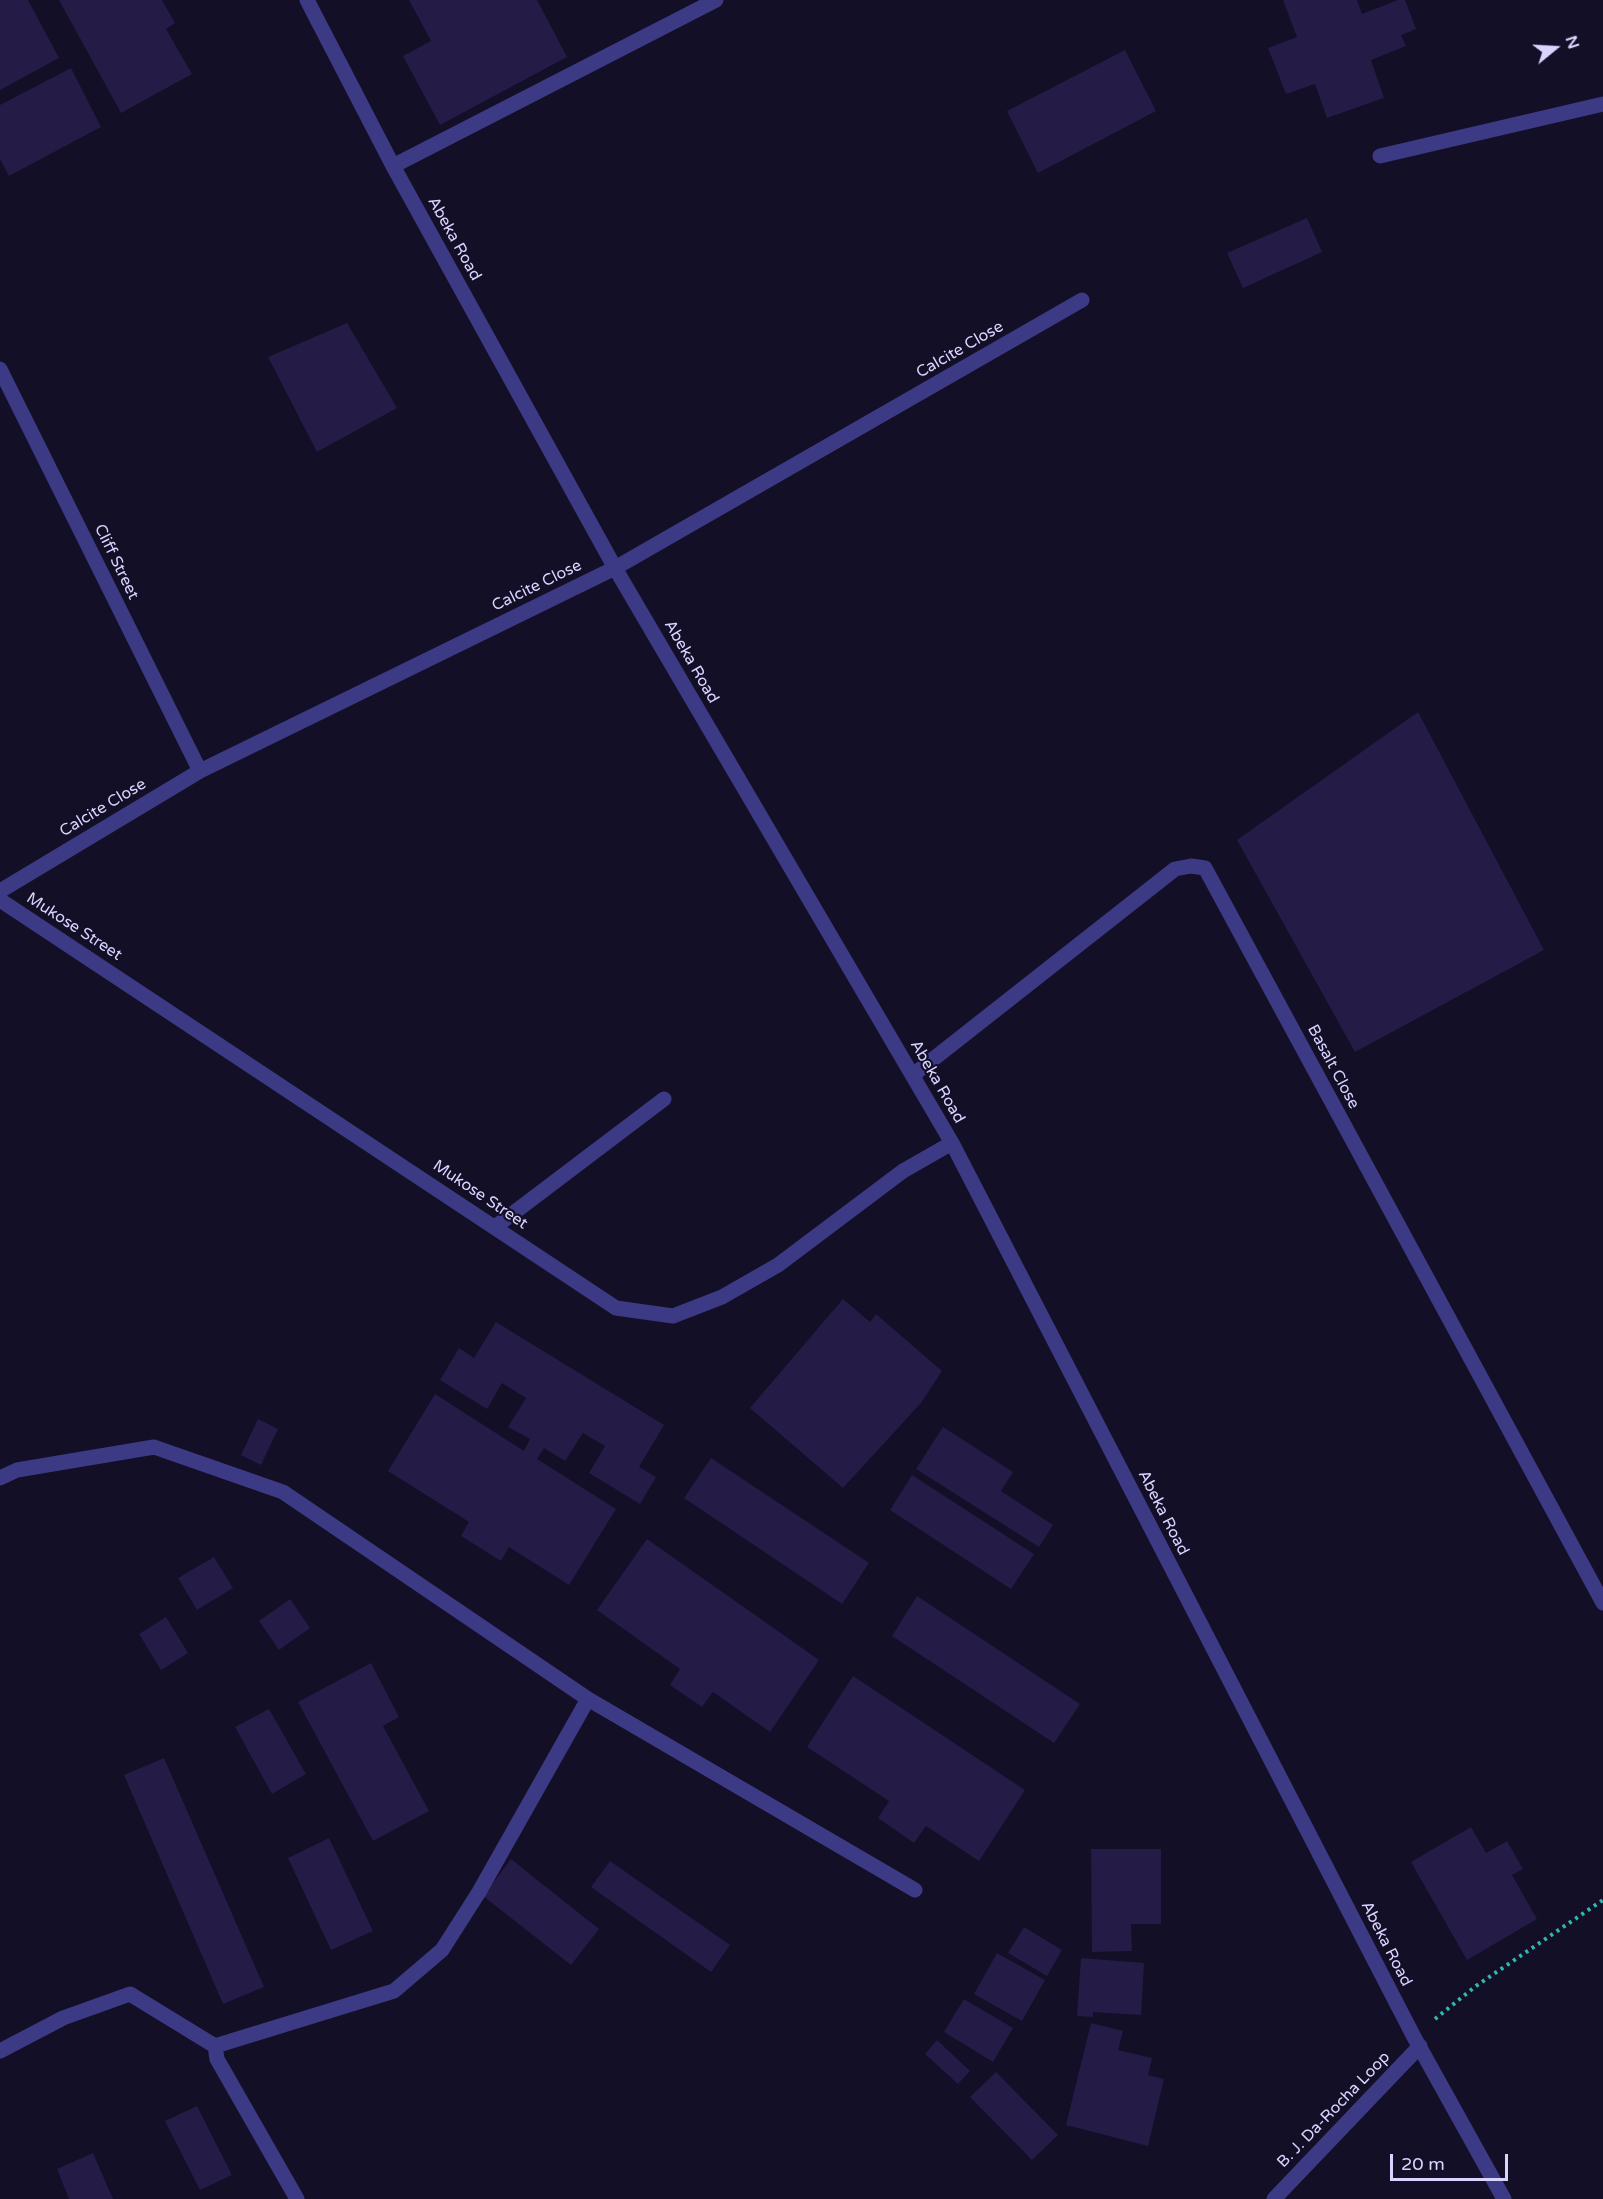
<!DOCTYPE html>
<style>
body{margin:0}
#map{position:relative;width:1603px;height:2199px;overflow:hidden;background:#130f26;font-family:"Varela Round",sans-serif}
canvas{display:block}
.north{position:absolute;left:1525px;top:18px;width:60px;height:60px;-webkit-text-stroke:4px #130f26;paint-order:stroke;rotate:72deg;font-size:16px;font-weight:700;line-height:24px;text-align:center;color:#d9d4ff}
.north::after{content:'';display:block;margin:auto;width:21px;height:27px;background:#d9d4ff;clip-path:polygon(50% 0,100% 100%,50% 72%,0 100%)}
.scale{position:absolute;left:1390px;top:2154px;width:118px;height:27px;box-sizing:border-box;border:3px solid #d9d4ff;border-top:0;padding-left:8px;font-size:18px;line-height:21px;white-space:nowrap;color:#d9d4ff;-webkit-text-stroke:4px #130f26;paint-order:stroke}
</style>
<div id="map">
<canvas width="1603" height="2199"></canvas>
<div class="north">N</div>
<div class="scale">20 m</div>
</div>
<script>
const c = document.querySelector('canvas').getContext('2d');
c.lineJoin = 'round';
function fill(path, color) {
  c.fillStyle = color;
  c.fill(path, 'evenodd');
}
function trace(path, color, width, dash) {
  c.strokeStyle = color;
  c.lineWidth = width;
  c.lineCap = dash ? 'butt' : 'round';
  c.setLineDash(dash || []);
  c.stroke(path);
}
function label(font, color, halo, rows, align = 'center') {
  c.font = font + ' "Varela Round",sans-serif';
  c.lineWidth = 4.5;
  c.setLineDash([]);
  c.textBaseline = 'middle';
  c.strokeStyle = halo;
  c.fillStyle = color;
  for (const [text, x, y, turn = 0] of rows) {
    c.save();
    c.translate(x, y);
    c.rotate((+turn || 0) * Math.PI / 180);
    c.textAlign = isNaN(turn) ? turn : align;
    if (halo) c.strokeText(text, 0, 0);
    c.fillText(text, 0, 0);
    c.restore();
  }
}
const building = new Path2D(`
 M0 0H28L59 58 0 90Z
 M59 0H162L175 23 166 29 192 74 121 113Z
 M409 0H537L567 57 440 125 403 56 431 41Z
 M1283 0H1357L1362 14 1398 0H1405L1416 29 1401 35 1406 46 1371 60 1384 98 1327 118 1315 84 1286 94 1268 48 1297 37Z
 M1125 50 1156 111 1038 173 1007 111Z
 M71 68 101 127 9 176 0 159V105Z
 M1307 218 1322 252 1243 288 1227 253Z
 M347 323 397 408 317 452 268 357Z
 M1418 712 1544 950 1355 1052 1237 840Z
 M843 1299 870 1322 876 1314 942 1371 921 1403 843 1488 750 1408Z
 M496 1322 664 1425 639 1467 656 1477 640 1504 589 1473 605 1446 583 1433 565 1461 544 1448 537 1459 616 1509 569 1585 509 1547 501 1561 461 1536 469 1522 388 1471 435 1394 524 1451 530 1439 508 1427 526 1398 502 1383 487 1409 440 1380 459 1348 474 1358Z
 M258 1419 278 1429 261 1465 241 1455Z
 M943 1427 1013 1472 1001 1491 1053 1525 1039 1547 916 1469Z
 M711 1458 869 1563 842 1604 684 1498Z
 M912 1475 1034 1554 1011 1589 890 1510Z
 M647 1539 819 1660 770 1732 713 1692 702 1707 670 1685 680 1669 597 1610Z
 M214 1557 233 1588 197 1610 178 1578Z
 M917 1596 1080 1704 1054 1743 892 1636Z
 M290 1599 310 1628 279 1650 259 1621Z
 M166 1617 188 1653 161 1670 139 1634Z
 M371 1663 399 1717 383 1726 429 1811 373 1841 298 1702Z
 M853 1676 1025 1790 979 1861 926 1826 914 1843 878 1818 889 1801 807 1747Z
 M269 1709 306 1774 272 1794 235 1727Z
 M164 1758 264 1987 223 2004 124 1775Z
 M1471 1827 1486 1853 1507 1841 1523 1869 1512 1875 1537 1919 1467 1960 1411 1862Z
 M329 1838 373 1931 331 1950 288 1858Z
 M1091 1849H1161V1924H1131L1132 1951 1092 1952Z
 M511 1859 599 1929 571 1965 483 1896Z
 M610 1861 730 1945 711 1972 591 1887Z
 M1024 1927 1062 1950 1047 1976 1008 1953Z
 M997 1953 1045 1980 1022 2021 974 1994Z
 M1081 1958 1144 1963 1141 2015 1093 2012V2017L1077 2016Z
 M964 1999 1013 2028 993 2062 944 2032Z
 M1091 2023 1123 2031 1118 2050 1152 2058 1148 2075 1164 2079 1148 2146 1066 2125Z
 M937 2040 970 2071 958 2084 925 2054Z
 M996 2072 1058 2135 1032 2160 970 2097Z
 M197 2106 232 2175 200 2190 165 2121Z
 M93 2153 113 2199H69L57 2169Z`);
const path = new Path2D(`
 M1435 2019 1476 1986 1603 1900`);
const minor = new Path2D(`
 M307 0 393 166 615 568 952 1143 1414 2037 1504 2199
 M1380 156 1603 104
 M393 166 716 0
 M0 369 200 771
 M0 891 200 771 615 568 1082 300
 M0 900 616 1308 673 1316 722 1297 778 1265 903 1171 952 1143
 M913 1075 1175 869 1191 866 1205 868 1603 1603
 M495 1227 664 1099
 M0 1478 17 1470 154 1447 283 1492 588 1699 915 1890
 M215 2046 394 1991 442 1950 479 1892 588 1699
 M0 2051 63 2018 130 1994 215 2046 217 2059 297 2199
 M1274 2199 1420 2046`);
const streetNames = [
 ["Abeka Road",454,239,61],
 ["Calcite Close",960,350,-30],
 ["Cliff Street",116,562,64],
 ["Calcite Close",537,586,-26],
 ["Abeka Road",691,662,60],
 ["Calcite Close",103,808,-31],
 ["Mukose Street",74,927,33],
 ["Basalt Close",1333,1067,62],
 ["Abeka Road",937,1082,60],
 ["Mukose Street",480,1195,34],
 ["Abeka Road",1163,1513,63],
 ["Abeka Road",1386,1944,63],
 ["B. J. Da-Rocha Loop",1334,2110,-46]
];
fill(building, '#241b47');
trace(path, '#2fb8b0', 4, [3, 4.5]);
trace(minor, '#3d3a85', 15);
label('16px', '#d9d4ff', '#130f26', streetNames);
</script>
